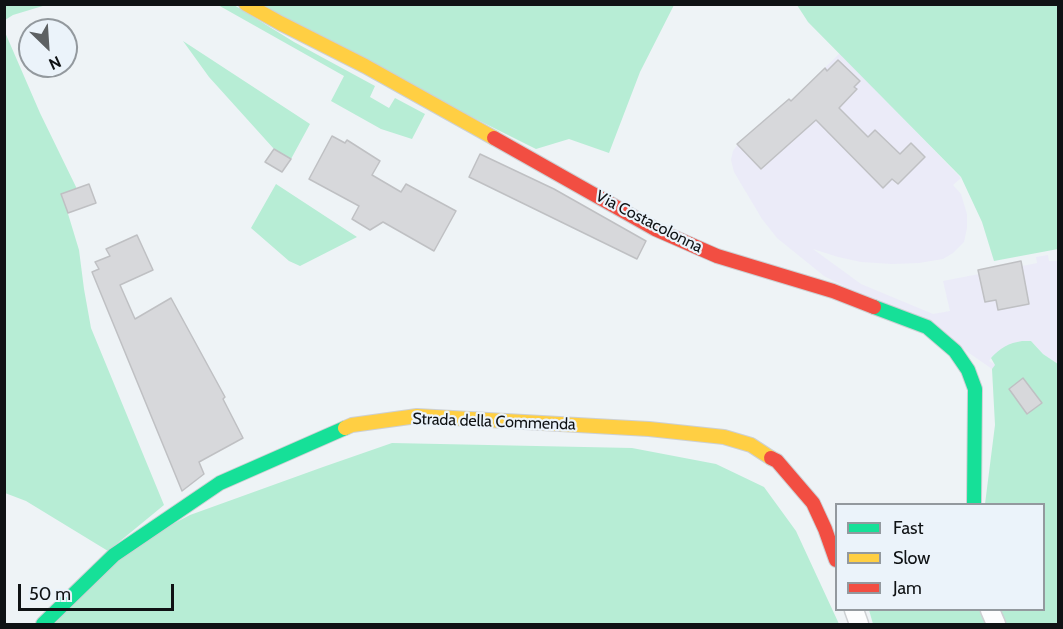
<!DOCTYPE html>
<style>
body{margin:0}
#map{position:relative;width:1063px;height:629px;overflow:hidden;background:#eef3f6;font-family:Cabin,sans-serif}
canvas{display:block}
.frame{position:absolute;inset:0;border:6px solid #0f1214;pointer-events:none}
.legend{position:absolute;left:835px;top:503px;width:210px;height:108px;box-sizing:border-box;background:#ebf3fa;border:2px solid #93999e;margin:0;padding:8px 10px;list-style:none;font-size:18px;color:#0f1214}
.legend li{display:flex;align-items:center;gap:12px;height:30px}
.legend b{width:30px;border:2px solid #93999e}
.north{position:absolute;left:18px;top:18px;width:60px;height:60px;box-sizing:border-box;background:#ebf3fa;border:2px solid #93999e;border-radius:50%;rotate:155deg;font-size:16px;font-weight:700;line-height:24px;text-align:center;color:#0f1214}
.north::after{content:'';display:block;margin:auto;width:21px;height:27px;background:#5d6163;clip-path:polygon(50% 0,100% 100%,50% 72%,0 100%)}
.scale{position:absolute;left:18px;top:584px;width:156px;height:27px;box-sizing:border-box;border:3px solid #0f1214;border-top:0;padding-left:8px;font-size:18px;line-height:21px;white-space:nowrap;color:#0f1214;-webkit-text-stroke:4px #ebf3fa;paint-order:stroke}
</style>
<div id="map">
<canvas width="1063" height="629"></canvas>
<div class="frame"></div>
<ul class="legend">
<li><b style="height:8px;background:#16e098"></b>Fast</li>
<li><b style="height:8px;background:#ffcf43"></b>Slow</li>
<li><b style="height:8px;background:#f24e42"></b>Jam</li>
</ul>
<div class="north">N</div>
<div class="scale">50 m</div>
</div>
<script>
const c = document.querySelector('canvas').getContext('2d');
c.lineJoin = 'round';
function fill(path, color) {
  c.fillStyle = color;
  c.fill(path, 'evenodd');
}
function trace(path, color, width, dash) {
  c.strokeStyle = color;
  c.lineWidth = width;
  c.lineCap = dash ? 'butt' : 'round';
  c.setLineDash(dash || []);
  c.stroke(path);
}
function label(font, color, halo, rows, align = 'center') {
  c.font = font + ' Cabin,sans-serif';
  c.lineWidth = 4.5;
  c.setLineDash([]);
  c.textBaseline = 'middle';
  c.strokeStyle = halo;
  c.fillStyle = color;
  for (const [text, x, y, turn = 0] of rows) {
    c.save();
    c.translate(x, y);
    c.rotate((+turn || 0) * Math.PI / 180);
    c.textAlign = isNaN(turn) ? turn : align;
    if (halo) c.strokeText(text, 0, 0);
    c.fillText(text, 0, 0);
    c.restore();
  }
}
const medical = new Path2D(`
 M840 53 961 178 953 185 961 194 967 214V228L964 242 953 253 943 259 919 263 892 264 861 262 838 257 813 249 861 284 933 314 950 311 943 281 979 274 978 270 1021 261 1022 266 1037 263 1036 257 1048 255 1049 261H1058V364L1043 354 1031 341 991 358 989 361 996 365 992 369 949 339 824 276 777 238 762 219 734 172 731 160 733 151 738 144 789 99 791 101Z`);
const green = new Path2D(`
 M4 5 5 4 46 5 13 15 5 20Z
 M218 5H234L294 42 375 86 370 97 389 108 395 98 425 114 412 139 381 129 331 101 344 76Z
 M247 5H674L640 72 609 153 569 139 536 149Z
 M797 5H1058V249L994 261 982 222 961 177 808 22Z
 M4 30 40 113 77 189 62 194 79 250 84 289 91 328 164 505 108 551 26 501 5 493Z
 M183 41 310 124 291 159 274 149 209 77Z
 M276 184 357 237 300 266 289 261 251 228Z
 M1022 341H1031L1043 354 1058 364V624H873L869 610H1044V504H985L995 425 992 369 995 365 991 358C1000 348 1009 343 1022 341Z
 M392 443 632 448 716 464 764 487 796 531 839 624H43L114 555 190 515 323 467Z`);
const building = new Path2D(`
 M838 60 860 81 854 87 857 89 839 108 868 137 875 130 900 154 911 143 925 157 898 184 892 179 883 188 816 120 761 169 737 144 789 99 791 101 825 68 827 71Z
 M332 136 345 143 347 140 380 161 372 175 401 192 406 184 456 211 434 251 383 222 370 230 352 219 359 206 309 179Z
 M274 149 291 159 282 172 265 162Z
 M480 154 554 189 646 241 637 259 469 177Z
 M89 184 96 203 68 213 61 194Z
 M137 235 153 270 120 285 135 319 171 298 225 397 223 399 243 438 199 462 204 474 182 491 92 272 99 269 95 262 110 256 106 249Z
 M1021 261 1029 304 998 310 996 300 985 302 978 270Z
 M1023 378 1042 403 1027 414 1009 389Z`);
const street = new Path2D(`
 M854 610 859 624
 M990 610 996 624`);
const fast = new Path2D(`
 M874 307 927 327 955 351 968 370 975 389 974 504
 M43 624 114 555 220 483 345 428`);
const slow = new Path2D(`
 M246 4 280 23 365 66 494 138
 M345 428 352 425 417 416 649 429 724 437 751 445 771 458`);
const jam = new Path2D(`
 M494 138 655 229 717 256 833 291 874 307
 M771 458 777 461 813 503 825 529 836 560`);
const streetNames = [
 ["Via Costacolonna",649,222,27],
 ["Strada della Commenda",494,422,2]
];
fill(medical, '#ebebf8');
fill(green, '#b7edd5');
fill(building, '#d7d8db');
trace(building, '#bfc0c3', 1.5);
trace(street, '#cdd0d3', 21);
trace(fast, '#cdd0d3', 16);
trace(slow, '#cdd0d3', 16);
trace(jam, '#cdd0d3', 16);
trace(street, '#fcfdfe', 18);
trace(fast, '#16e098', 14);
trace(slow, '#ffcf43', 14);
trace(jam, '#f24e42', 14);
label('16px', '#0f1214', '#ebf3fa', streetNames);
</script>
